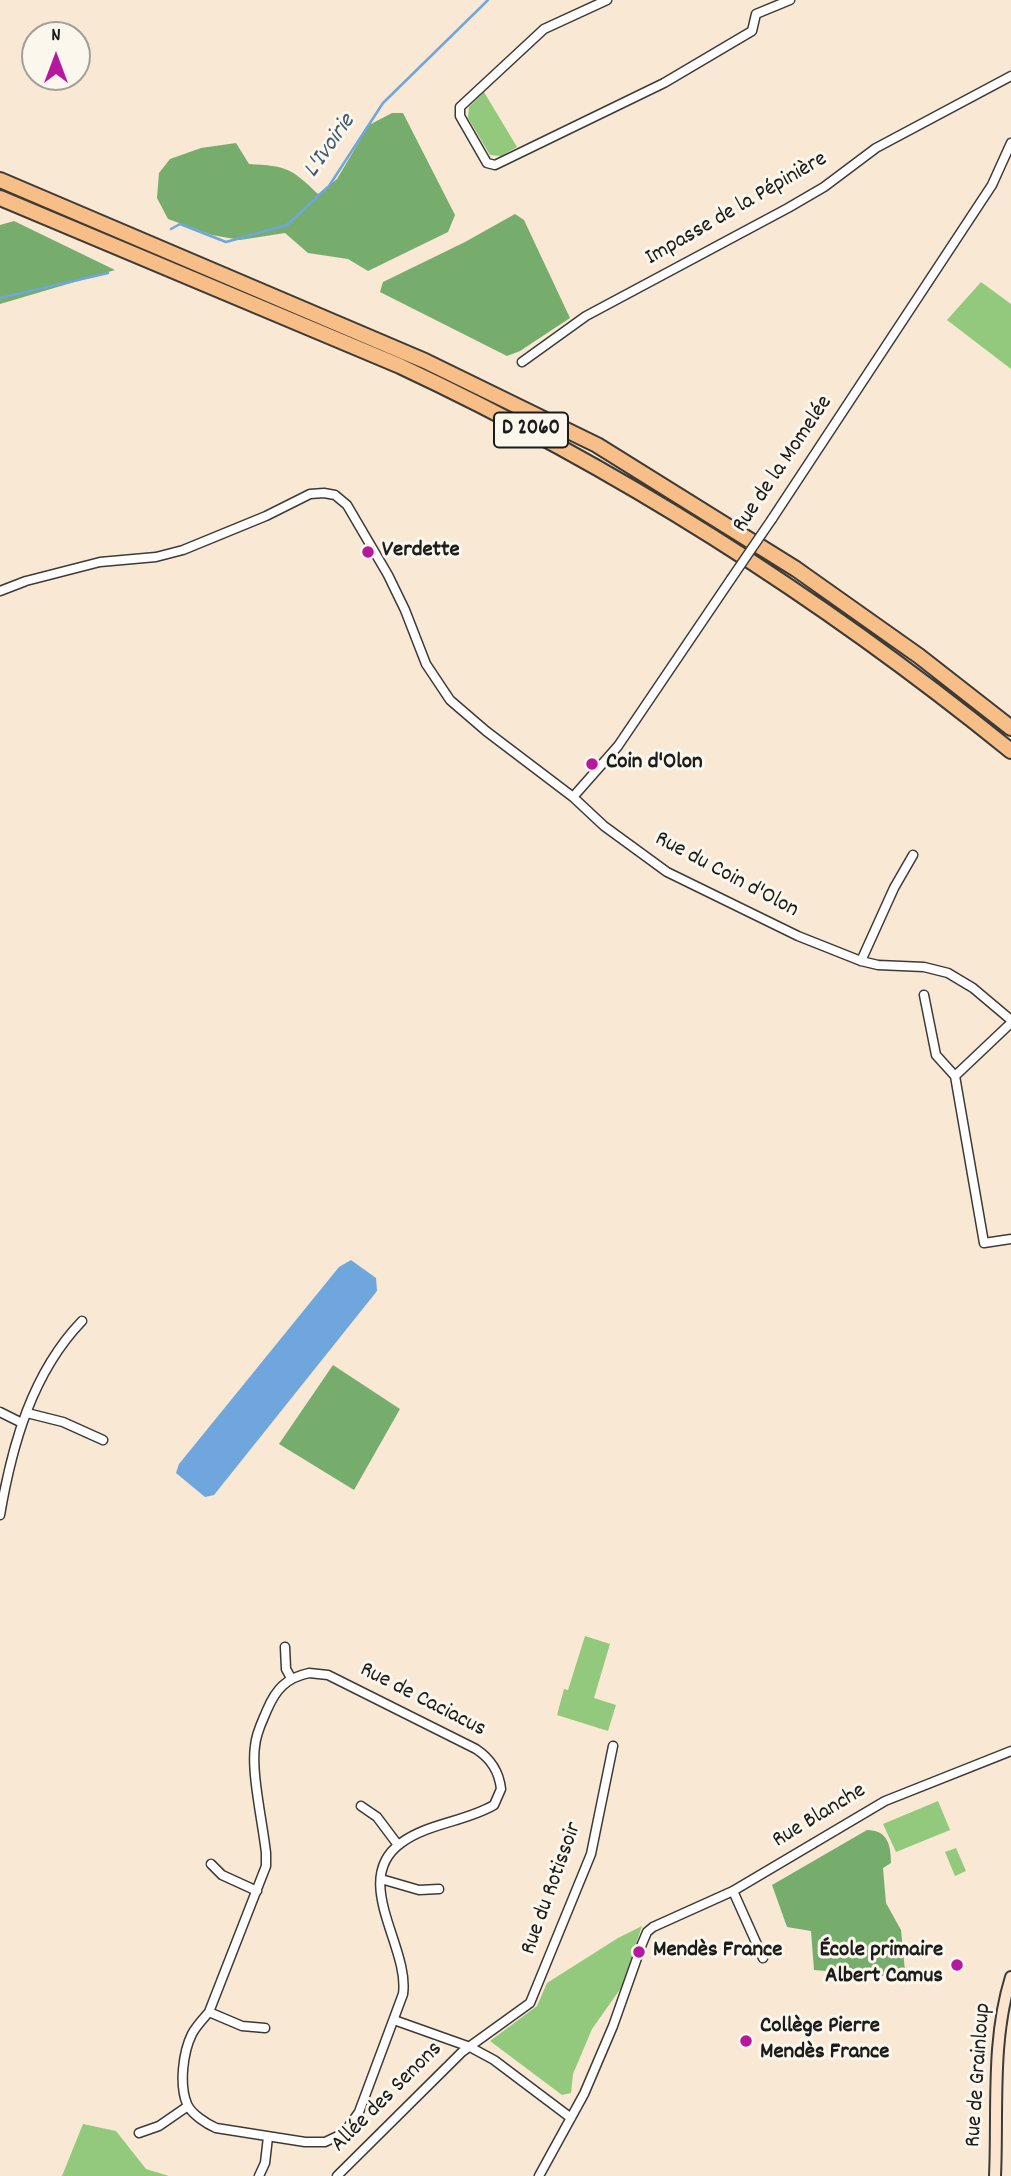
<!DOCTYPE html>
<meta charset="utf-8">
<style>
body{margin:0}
#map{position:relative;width:1011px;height:2176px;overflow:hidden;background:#f8e8d4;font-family:Dekko,sans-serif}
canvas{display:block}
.north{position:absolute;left:21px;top:21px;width:70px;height:70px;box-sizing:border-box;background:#fbf7ec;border:2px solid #a29f99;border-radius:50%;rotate:0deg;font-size:19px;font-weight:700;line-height:28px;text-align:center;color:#1c1c1c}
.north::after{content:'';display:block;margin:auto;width:24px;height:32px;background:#b5179e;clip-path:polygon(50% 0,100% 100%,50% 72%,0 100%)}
</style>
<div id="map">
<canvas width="1011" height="2176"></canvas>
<div class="north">N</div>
</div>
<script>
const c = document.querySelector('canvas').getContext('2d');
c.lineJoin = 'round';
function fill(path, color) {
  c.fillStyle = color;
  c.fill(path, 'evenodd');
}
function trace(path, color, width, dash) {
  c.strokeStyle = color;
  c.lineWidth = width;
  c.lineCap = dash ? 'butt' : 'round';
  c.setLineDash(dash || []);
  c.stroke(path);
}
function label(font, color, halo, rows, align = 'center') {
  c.font = font + ' Dekko,sans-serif';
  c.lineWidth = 6;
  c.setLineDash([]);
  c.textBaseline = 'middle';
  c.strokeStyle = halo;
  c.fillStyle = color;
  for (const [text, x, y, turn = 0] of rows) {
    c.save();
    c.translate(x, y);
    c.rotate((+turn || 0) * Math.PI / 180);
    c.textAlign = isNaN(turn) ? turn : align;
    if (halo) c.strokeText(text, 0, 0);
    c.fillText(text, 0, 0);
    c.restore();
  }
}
const green = new Path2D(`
 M484 92 517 147 501 156 490 155 468 118 469 107Z
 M981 282 1011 304V369L947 320Z
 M585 1636 610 1644 594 1698 616 1705 608 1731 557 1715 564 1689 568 1690Z
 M938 1801 950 1830 896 1852 883 1824Z
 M956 1848 966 1871 955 1876 945 1852Z
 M642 1926 621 1988 592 2029 573 2074 571 2093 562 2095 490 2041 537 2006 547 1983 618 1938Z
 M83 2124 116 2131 146 2169 169 2176H62Z`);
const forest = new Path2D(`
 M392 113H403L455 215 448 232 368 271 348 259 308 253 285 233 240 240 212 235 168 219 157 198 159 173 170 159 201 148 236 143 249 164C287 166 291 168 318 194L337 179 369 125Z
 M515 214 524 220 570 318 520 351 507 356 380 292 383 282 465 242Z
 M14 221 115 270 0 304V225Z
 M333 1365 400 1409 354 1490 279 1444Z
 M867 1830C887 1830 891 1844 891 1863L883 1868 886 1903 901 1930 905 1971 886 1976 814 1970 811 1931 787 1927 772 1885Z`);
const water = new Path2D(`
 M351 1260 376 1278 377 1291 214 1495 205 1497 176 1473 179 1464 339 1267Z`);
const stream = new Path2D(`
 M171 229 180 224 226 242 287 225 329 186 383 103 488 0
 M0 298 108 273`);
const street = new Path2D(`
 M607 0 544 29 460 107V116L487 163 495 165 664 83 752 31 756 14 790 0
 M522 362 586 316 788 208 824 187 876 148 1011 76
 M772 519 992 185 1011 143
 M0 591 26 581 100 562 156 557 183 550 266 516 310 494 324 493 335 495 347 505 388 575 405 610 426 664 450 700 486 731 573 797 604 826 667 872 798 936 861 961 878 965 924 967 948 973 973 988 1011 1020
 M573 797 618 746 731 579
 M861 961 894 888 913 855
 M924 995 936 1055 955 1076
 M1011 1023 955 1076 984 1243 1011 1239
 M0 1412 22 1423
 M27 1413 63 1422 103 1440
 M0 1515C12 1445 32 1373 82 1321
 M285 1647 286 1669 291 1678
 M309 1673 328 1675 476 1749C491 1759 499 1771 501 1789L494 1805C465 1822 428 1823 401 1843 350 1880 410 1947 403 1994L359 2112 344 2133 325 2142H305L216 2128C207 2124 191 2114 187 2104 179 2085 183 2052 192 2034 196 2026 203 2019 209 2012L266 1866V1853C263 1824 251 1773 255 1746 256 1733 262 1722 267 1710 276 1689 286 1678 309 1673Z
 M361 1806 377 1817 398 1845
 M211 1864 222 1875 257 1891
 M381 1879 419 1890 439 1889
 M733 1891 763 1958
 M209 2012 242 2026 265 2028
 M394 2020 470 2047 494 2060 571 2118
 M139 2133 159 2126 188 2106
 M259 2176 265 2163 268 2137
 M337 2176 462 2052 530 2003 591 1854 613 1746
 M539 2176 584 2094 613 2026 642 1944 647 1932 653 1927 733 1891 885 1801 1011 1751`);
const secondary = new Path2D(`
 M995 2176C998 2110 991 2041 1011 1977`);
const highway = new Path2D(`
 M0 180 425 361 597 445 796 569 919 656 1011 728
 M0 198 400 366C622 470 821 597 1011 751`);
const streetBridge = new Path2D(`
 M731 579 772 519`);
const markers = [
 [368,552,7,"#b5179e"],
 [592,764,7,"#b5179e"],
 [639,1952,7,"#b5179e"],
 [957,1965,7,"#b5179e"],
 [746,2041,7,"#b5179e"]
];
const shields = [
 [531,430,74]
];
const shieldNames = [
 ["D 2060",531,430]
];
const streetNames = [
 ["Impasse de la Pépinière",737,210,-30],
 ["Rue de la Momelée",784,465,-56],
 ["Rue du Coin d'Olon",726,876,28],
 ["Rue de Caciacus",422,1701,27],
 ["Rue Blanche",820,1817,-31],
 ["Rue du Rotissoir",553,1889,-70],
 ["Rue de Grainloup",980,2075,-86],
 ["Allée des Senons",388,2098,-45]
];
const poiNames = [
 ["Verdette",382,552],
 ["Coin d'Olon",606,764],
 ["Mendès France",653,1952],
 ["École primaire",943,1952,"right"],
 ["Albert Camus",943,1978,"right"],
 ["Collège Pierre",760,2028],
 ["Mendès France",760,2054]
];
const waterNames = [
 ["L'Ivoirie",331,147,-55]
];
fill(green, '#93c97c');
fill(forest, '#76ad6c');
fill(water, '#6ea6dd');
trace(stream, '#6ea6dd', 2.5);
trace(street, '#3d3b38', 11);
trace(secondary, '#3d3b38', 14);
trace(highway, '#3d3b38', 18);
trace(street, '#fff', 8);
trace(secondary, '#fce5cf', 10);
trace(highway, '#f7be87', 14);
trace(streetBridge, '#3d3b38', 11, []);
trace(streetBridge, '#fff', 8);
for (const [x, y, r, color] of markers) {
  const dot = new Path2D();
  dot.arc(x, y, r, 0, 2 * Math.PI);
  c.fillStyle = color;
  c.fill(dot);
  trace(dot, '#fbf7ec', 2.5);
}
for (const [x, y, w] of shields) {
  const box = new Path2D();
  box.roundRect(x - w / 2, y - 17.5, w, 35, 5);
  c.fillStyle = '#fbf7ec';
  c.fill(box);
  trace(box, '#1c1c1c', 2);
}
label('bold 21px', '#1c1c1c', null, shieldNames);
label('23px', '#1c1c1c', '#fbf7ec', streetNames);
label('bold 23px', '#1c1c1c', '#fbf7ec', poiNames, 'left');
label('italic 24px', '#415a73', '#fbf7ec', waterNames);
</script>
